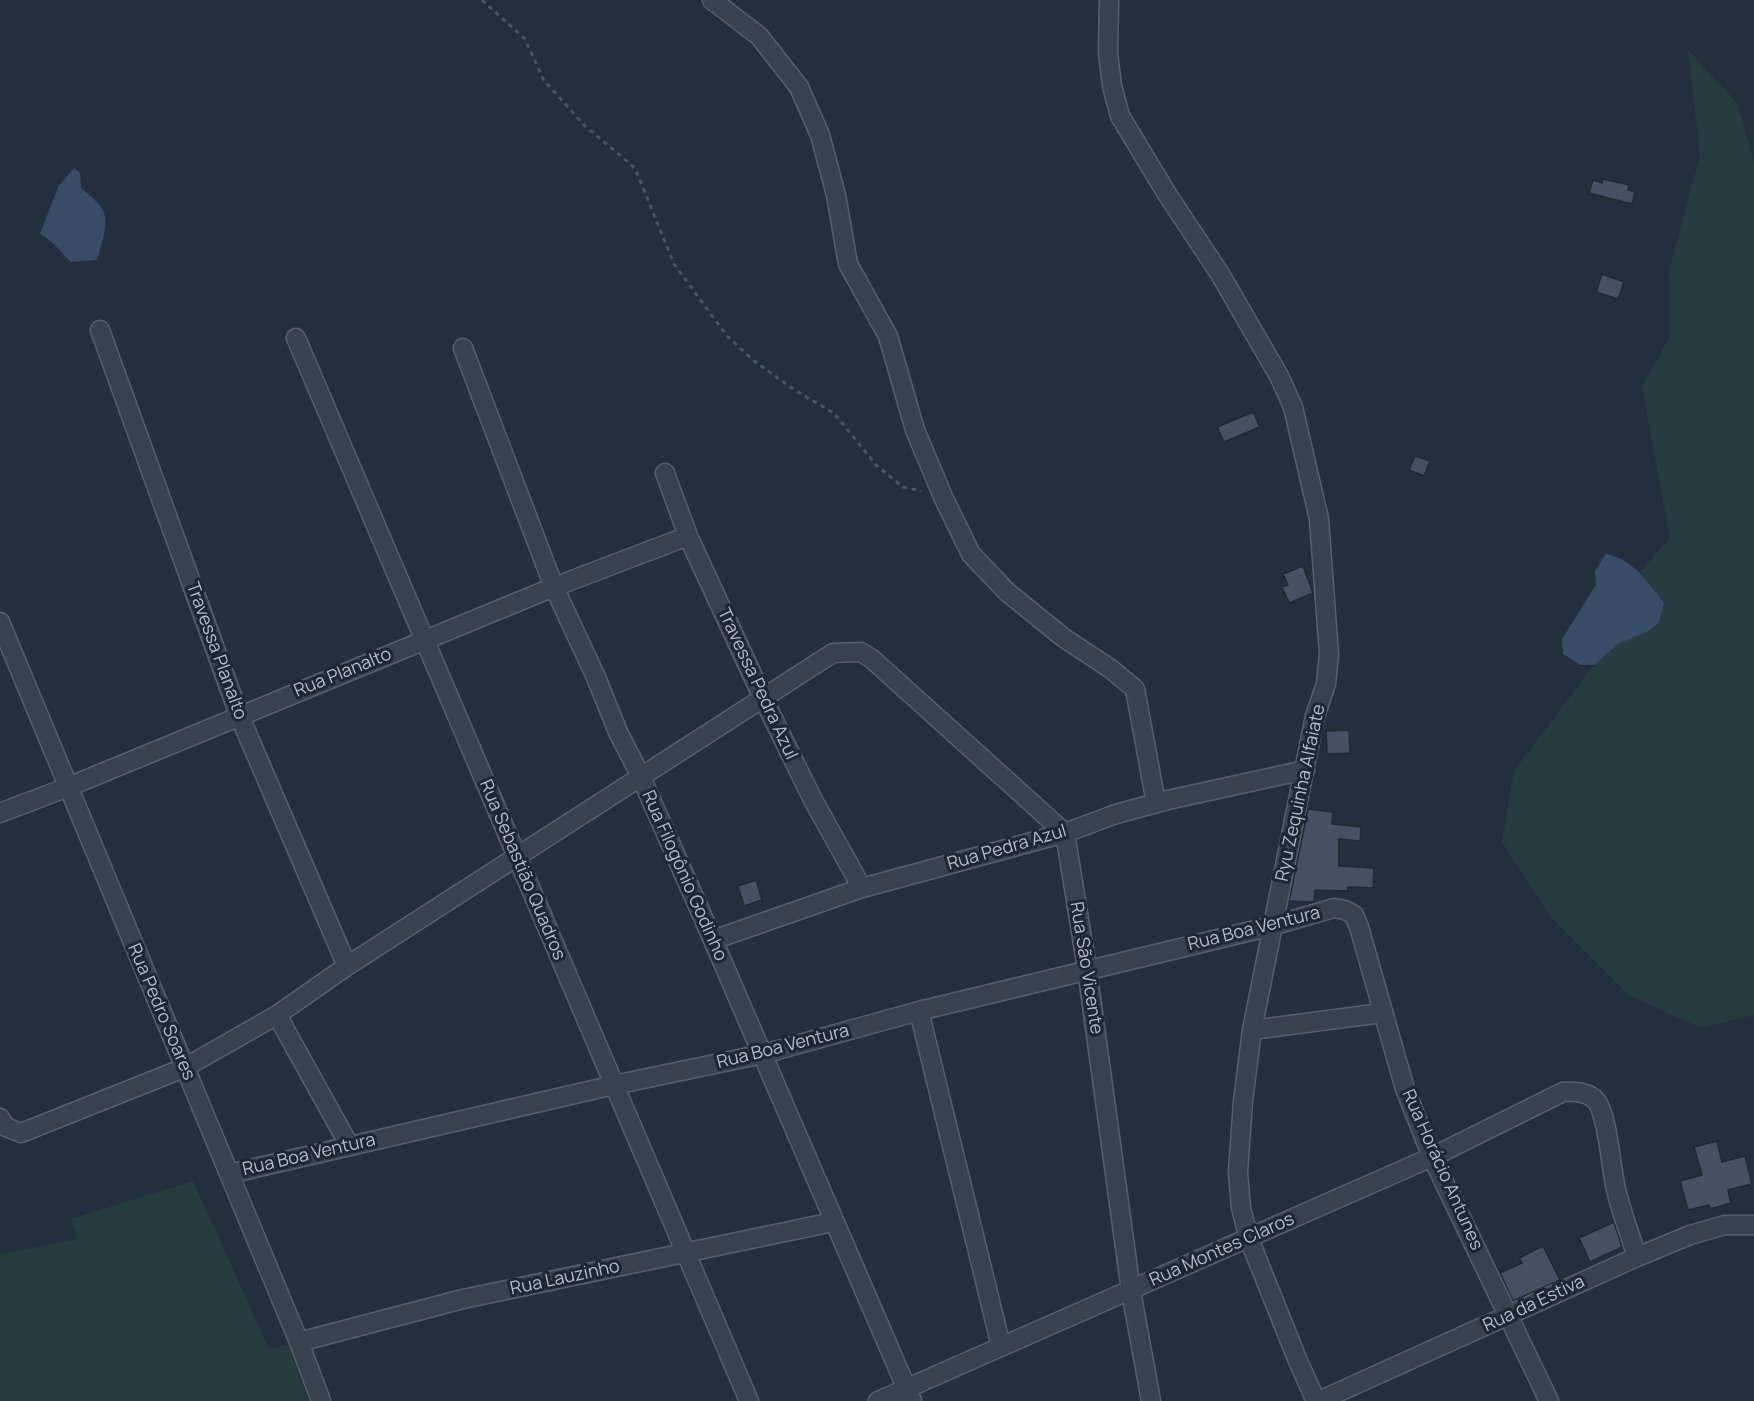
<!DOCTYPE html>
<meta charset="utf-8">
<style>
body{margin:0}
canvas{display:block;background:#242f3e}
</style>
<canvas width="1754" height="1401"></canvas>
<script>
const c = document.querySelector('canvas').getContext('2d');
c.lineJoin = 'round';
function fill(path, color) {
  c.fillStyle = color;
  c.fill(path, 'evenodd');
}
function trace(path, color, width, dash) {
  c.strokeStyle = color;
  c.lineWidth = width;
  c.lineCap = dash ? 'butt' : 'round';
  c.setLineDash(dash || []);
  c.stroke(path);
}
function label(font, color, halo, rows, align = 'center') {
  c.font = font + ' Manrope,sans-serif';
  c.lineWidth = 6;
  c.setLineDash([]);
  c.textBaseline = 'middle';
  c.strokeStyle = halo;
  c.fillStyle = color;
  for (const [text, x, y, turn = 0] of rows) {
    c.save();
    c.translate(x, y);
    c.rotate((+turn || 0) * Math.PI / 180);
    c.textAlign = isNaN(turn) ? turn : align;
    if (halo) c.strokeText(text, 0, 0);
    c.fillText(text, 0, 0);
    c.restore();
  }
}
const green = new Path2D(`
 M1688 50 1737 103 1754 162V1015L1701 1028 1629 995 1551 917 1502 842 1514 771 1594 665 1618 644 1649 631 1659 622 1664 602 1640 572 1670 538 1642 387 1670 336 1669 271 1700 155Z
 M193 1181 269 1349 288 1345 308 1401H0V1254L78 1239 71 1219Z`);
const water = new Path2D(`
 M74 168 80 173 81 188C88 194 100 203 104 213 109 227 100 247 97 260L71 262 52 242 40 234 58 187Z
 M1606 554C1633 559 1648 582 1664 603L1659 622 1649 631 1618 644 1594 665H1581L1563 654 1562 639 1596 585 1595 571Z`);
const building = new Path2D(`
 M1603 179 1629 185 1628 190 1635 192 1632 204 1589 193 1593 180 1602 183Z
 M1602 274 1624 282 1618 299 1596 292Z
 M1253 412 1260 427 1224 442 1217 427Z
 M1415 456 1430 461 1424 476 1409 470Z
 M1303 566 1313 593 1289 603 1282 587 1288 585 1283 574Z
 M1349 730 1350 753 1327 754 1326 731Z
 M1308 809 1333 812 1332 824 1361 827 1360 841 1339 839V866L1374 868 1373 888 1348 887V891L1315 890 1314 902 1289 901Z
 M756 880 762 900 744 906 738 886Z
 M1717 1141 1722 1162 1745 1156 1752 1184 1728 1190 1731 1203 1711 1209 1709 1205 1688 1210 1680 1181 1702 1175 1694 1147Z
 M1614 1222 1622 1247 1590 1262 1579 1238Z
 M1543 1246 1560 1280 1513 1301 1500 1273 1522 1263 1519 1258Z`);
const path = new Path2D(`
 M482 0 525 39 543 79 584 125 635 168 674 264 727 336 754 361 796 391 834 413 876 465 903 487 921 491`);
const minor = new Path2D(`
 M712 0 759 36 799 87 820 135 836 195 848 264 888 336 915 430 944 499 971 554 1007 592 1064 638 1111 669 1135 689 1156 803
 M1109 0 1108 53 1112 86 1120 116 1167 194 1220 274 1279 376 1293 407 1319 519 1329 654 1326 684 1315 716 1252 1030 1243 1101 1238 1172 1241 1208 1249 1239 1298 1361 1316 1401
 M100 330 239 715 347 966
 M296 338 749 1401
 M463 348 554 587 595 675 618 732 641 777 713 940 912 1401
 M665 473 688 536 763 698 813 800 862 888
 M0 622 299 1342 321 1401
 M0 813 68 787 554 587 688 536
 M713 940 862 888 1065 833 1116 814 1168 800 1305 770
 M919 1011 1001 1346
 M277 1015 349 1145
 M1252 1030 1382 1013
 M0 1118 6 1127 21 1133 184 1068 277 1015 347 966 833 653 861 652 872 659 1065 833 1087 969 1131 1291 1151 1401
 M229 1174 614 1085 763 1054 919 1011 1272 926 1334 908 1345 910 1354 915 1359 927 1405 1089 1432 1157 1549 1401
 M299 1342 463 1299 833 1222
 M878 1401 1432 1157 1563 1092C1574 1091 1590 1092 1597 1102 1608 1117 1611 1169 1616 1189 1621 1212 1630 1234 1637 1257
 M1319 1401 1637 1257 1690 1235 1725 1225H1754`);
const streetNames = [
 ["Travessa Planalto",216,651,70],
 ["Rua Planalto",343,673,-22],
 ["Travessa Pedra Azul",757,684,65],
 ["Ryu Zequinha Alfaiate",1301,793,-78],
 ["Rua Pedra Azul",1007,848,-16],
 ["Rua Sebastião Quadros",522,870,67],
 ["Rua Filogônio Godinho",684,876,66],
 ["Rua Boa Ventura",1254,929,-14],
 ["Rua São Vicente",1086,968,81],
 ["Rua Pedro Soares",161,1012,67],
 ["Rua Boa Ventura",783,1047,-14],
 ["Rua Boa Ventura",309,1155,-13],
 ["Rua Horácio Antunes",1442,1170,66],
 ["Rua Montes Claros",1222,1250,-24],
 ["Rua Lauzinho",565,1278,-12],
 ["Rua da Estiva",1534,1304,-25]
];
fill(green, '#263c3f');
fill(water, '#394c67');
fill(building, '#455162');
trace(building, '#1f2835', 1.5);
trace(minor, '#565f6c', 21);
trace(path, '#44595c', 3, [4.5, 4.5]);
trace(minor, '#38414e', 18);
label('18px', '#b4bcc9', '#1d2633', streetNames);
</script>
